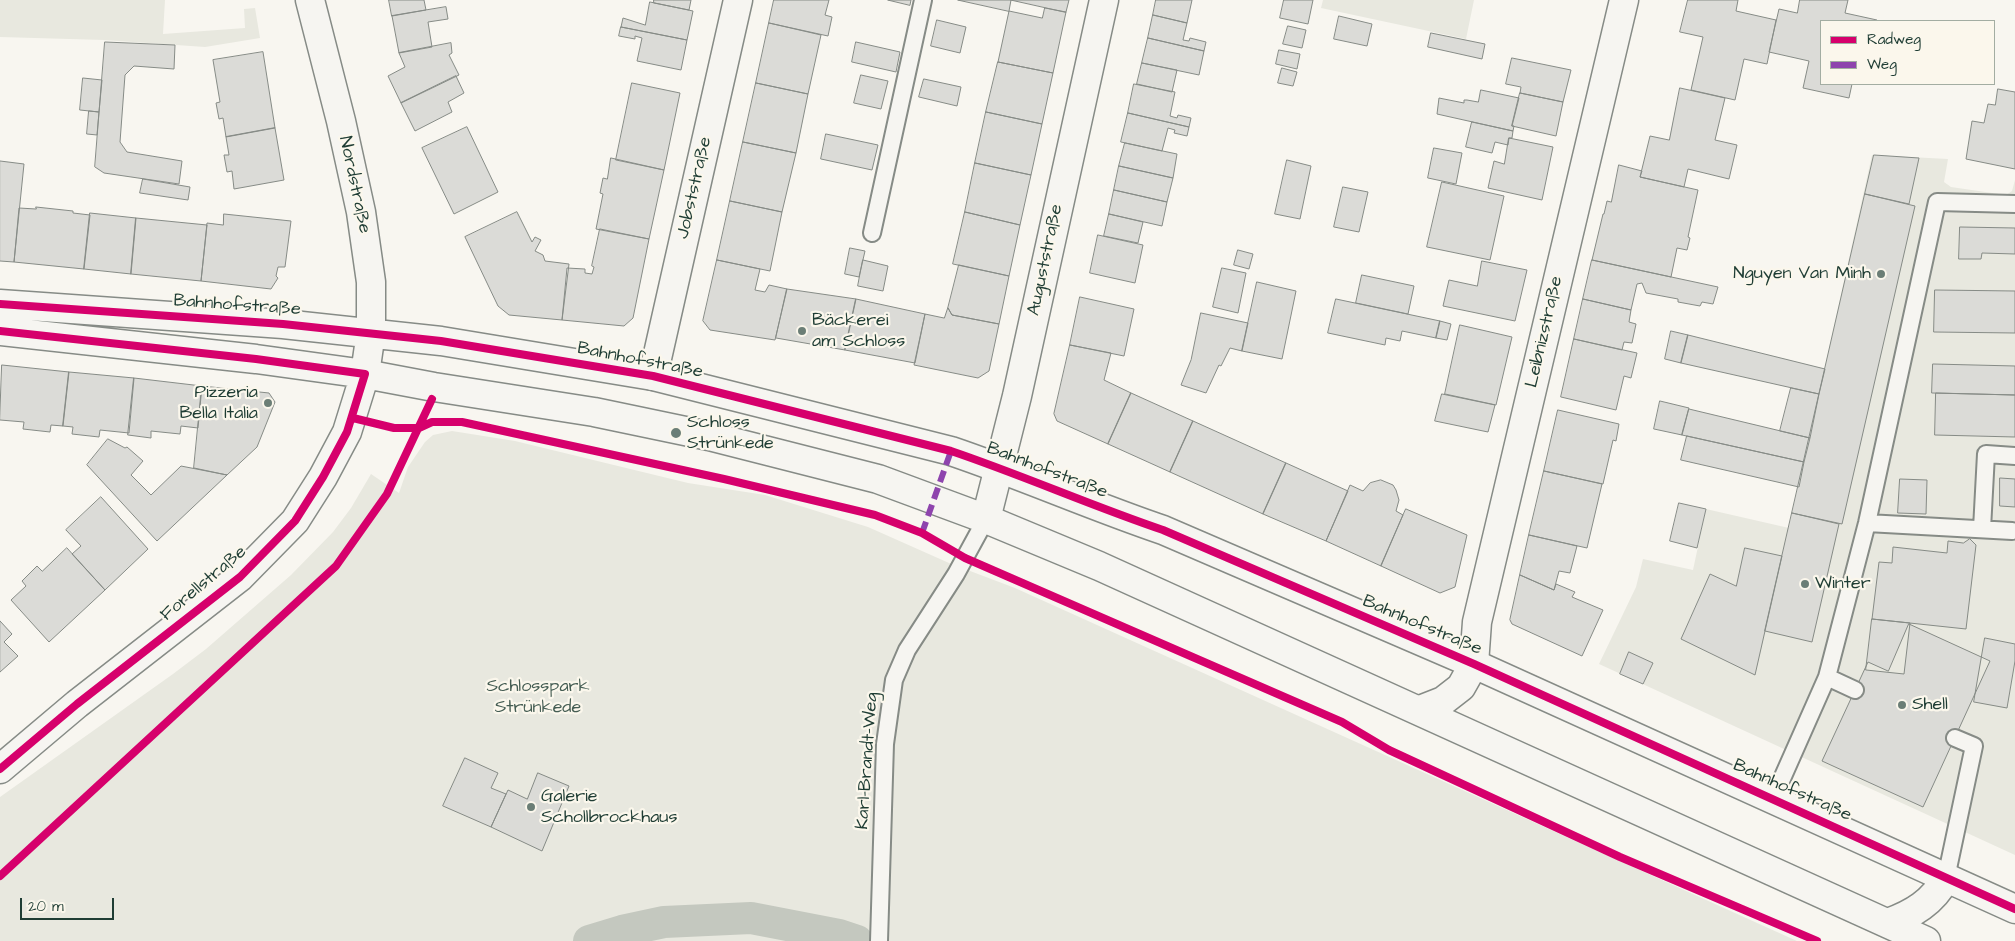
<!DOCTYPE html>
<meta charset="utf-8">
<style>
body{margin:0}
#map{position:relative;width:2015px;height:941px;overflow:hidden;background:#f8f6f0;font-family:"Architects Daughter",sans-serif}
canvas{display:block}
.legend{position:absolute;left:1820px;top:20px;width:175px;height:65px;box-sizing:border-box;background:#fbf7ec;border:1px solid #a3ada2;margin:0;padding:6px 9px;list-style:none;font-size:15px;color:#1f3d34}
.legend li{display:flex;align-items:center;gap:10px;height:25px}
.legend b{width:25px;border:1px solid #a3ada2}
.scale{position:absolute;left:20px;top:898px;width:94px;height:22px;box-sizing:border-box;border:2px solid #1f3d34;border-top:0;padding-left:6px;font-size:15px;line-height:18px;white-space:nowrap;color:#1f3d34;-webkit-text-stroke:4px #fbf7ec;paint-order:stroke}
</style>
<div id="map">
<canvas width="2015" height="941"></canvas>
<ul class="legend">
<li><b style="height:6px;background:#d6006c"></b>Radweg</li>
<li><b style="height:6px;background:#8e44ad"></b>Weg</li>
</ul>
<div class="scale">20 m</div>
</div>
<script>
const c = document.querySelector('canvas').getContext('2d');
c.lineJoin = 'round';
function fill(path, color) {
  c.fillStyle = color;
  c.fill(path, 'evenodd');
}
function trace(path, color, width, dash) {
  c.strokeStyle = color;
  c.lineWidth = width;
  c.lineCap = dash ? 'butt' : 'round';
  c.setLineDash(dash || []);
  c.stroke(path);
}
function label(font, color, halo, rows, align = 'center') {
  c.font = font + ' "Architects Daughter",sans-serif';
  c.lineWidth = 4.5;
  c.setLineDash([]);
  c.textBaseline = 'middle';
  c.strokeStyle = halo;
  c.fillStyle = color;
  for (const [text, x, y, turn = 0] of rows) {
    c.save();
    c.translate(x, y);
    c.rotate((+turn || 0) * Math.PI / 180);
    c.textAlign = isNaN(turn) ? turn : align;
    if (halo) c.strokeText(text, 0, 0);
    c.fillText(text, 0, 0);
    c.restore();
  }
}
const built = new Path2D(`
 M0 0H165L163 34 245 28 244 9 255 8 260 38 205 47 104 40 0 37Z
 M1323 0H1474L1466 39 1321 8Z
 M1872 155 1948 159 1944 182 1951 187 2006 195 2012 191 2015 180V855L1599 664 1636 587 1643 559 1693 570 1706 509 1789 528Z
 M452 431 515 441 688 483 765 495 868 527 949 563 1015 588 1797 941H0V797L173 674 206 649 291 575 333 532 351 508 371 474 399 493 408 467 425 442 433 435Z`);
const canal = new Path2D(`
 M589 941 622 931 664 922 751 918 839 935 857 941`);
const building = new Path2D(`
 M389 0H424L426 10 392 16Z
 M654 0H691L689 10 654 3Z
 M774 0H829L825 15 832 17 828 36 769 23Z
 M888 0H911L910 5Z
 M958 0H1011L1009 11Z
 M1011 0H1069L1066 12Z
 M1156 0H1192L1187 23 1153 15Z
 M1284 0H1313L1308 24 1280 18Z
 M1688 0H1738L1736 11 1776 20 1767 64 1744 59 1735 100 1691 90 1703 37 1680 32Z
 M1800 0H1848L1845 13 1877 20 1876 21H1821V84H1852L1849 98 1803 88 1809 61 1769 52 1779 9 1797 13Z
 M650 2 693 11 687 40 621 27 623 18 645 25Z
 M446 7 448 19 428 22 432 47 399 53 392 16Z
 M1045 8 1066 12 1053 73 998 62 1009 11 1042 18Z
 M1153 15 1187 23 1183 40 1189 41 1190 38 1206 42 1204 51 1148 38Z
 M1339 16 1372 24 1367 46 1334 39Z
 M937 20 966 27 960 53 931 46Z
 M769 23 821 35 808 94 756 83Z
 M1288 26 1306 30 1302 48 1283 44Z
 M621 27 687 40 681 70 637 61 642 38 635 36V39L619 36Z
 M1431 33 1485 44 1482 59 1428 47Z
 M1148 38 1204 51 1199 75 1142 63Z
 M105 42 175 45 174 69 134 66 125 75 120 142 127 152 182 161 179 184 104 173 95 167Z
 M856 42 900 52 896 72 852 62Z
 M451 43 452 53 449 55 459 75 401 103 388 76 405 67 399 53Z
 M1279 50 1300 54 1297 69 1276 64Z
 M263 52 275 128 226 137 223 118 219 119 216 103 220 102 213 60Z
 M1512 58 1571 70 1563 102 1520 93 1521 87 1506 84Z
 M998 62 1053 73 1042 124 986 112Z
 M1142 63 1177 70 1172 92 1137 84Z
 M1282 68 1297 72 1293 86 1278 83Z
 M861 75 888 81 881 109 854 103Z
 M456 76 464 93 448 102 452 112 415 131 401 103Z
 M83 78 102 80 99 112 80 110Z
 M924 79 961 87 957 106 919 97Z
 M632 83 680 93 664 170 616 160Z
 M756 83 808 94 796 153 743 142Z
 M1134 84 1175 92 1170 116 1177 118 1178 115 1191 118 1189 127 1128 113Z
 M1680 88 1725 98 1715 140 1737 145 1729 179 1688 169 1684 187 1640 177 1650 136 1669 140Z
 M1998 89 2015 92V169L1966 159 1972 121 1984 123 1988 104 1995 105Z
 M1481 90 1519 98 1512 126H1514L1513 131 1437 114 1439 98 1464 103V100H1467L1478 102Z
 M1520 93 1563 102 1556 136 1512 126Z
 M89 111 99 112 97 135 87 134Z
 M986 112 1042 124 1031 175 975 163Z
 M1128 113 1189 127 1187 136 1174 133 1175 130 1168 128 1162 151 1121 142Z
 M1472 122 1513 131 1512 138H1509L1508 145 1495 142 1492 153 1466 147Z
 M467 127 498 192 454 214 422 148Z
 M275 128 284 180 234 189 232 171 227 172 224 155H229L226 137Z
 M826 134 878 145 872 170 821 159Z
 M1509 138 1553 147 1542 200 1488 188 1494 161 1504 164Z
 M743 142 796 153 782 212 730 201Z
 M1125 143 1177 154 1173 178 1119 166Z
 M1434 148 1462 153 1456 184 1428 178Z
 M1874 155 1919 158 1909 204 1865 194Z
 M611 158 664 170 649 239 596 229 603 194 600 193 603 178 607 179Z
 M1287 160 1311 166 1300 219 1275 214Z
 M0 161 24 164 14 262 0 261Z
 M975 163 1031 175 1020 225 965 212Z
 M1619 165 1642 171 1640 177 1698 190 1688 237 1690 238 1687 250 1677 248 1671 277 1592 260 1603 214H1604L1607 201 1611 202Z
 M1119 166 1173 178 1167 202 1114 190Z
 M143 179 190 187 188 200 140 193Z
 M1442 182 1504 196 1490 260 1427 247Z
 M1343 187 1368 192 1359 232 1334 227Z
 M1114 190 1167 202 1162 226 1109 214Z
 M1865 194 1915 206 1842 524 1792 513Z
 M730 201 782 212 770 271 717 260Z
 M36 207 73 211V213L90 215 84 269 14 262 19 208 36 209Z
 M517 212 532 242 535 237 541 240 535 251 543 255 545 261 569 264 562 320 509 315 498 306 465 237Z
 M965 212 1020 225 1009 276 953 264Z
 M90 213 136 218 131 274 84 269Z
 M224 214 291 221 285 267H278L276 276 278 278 271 289 201 281 207 223 223 225Z
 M1109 214 1143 222 1138 243 1104 236Z
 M136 218 207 225 201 281 131 274Z
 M1960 227 2015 228V254L1982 253 1981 259H1959Z
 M600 229 649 239 633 318 624 326 562 320 567 268 585 269V273L592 274 594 267 592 266Z
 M1098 235 1143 245 1135 283 1090 273Z
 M850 248 865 251 859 277 845 274Z
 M1238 250 1253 254 1249 269 1234 265Z
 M717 260 760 269 755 290 765 292 769 285 787 289 775 340 710 330 703 321Z
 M863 260 888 266 883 291 858 286Z
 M1592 260 1718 287 1713 304 1702 302 1700 306 1678 302V299L1646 293 1642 283 1637 284 1631 310 1583 299Z
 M1482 261 1527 270 1515 321 1443 306 1449 280 1477 286Z
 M959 265 1009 276 999 324 952 315 948 308Z
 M1222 268 1246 273 1238 313 1213 307Z
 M1362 275 1414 286 1408 314 1356 303Z
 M1257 282 1296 291 1282 359 1242 351Z
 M787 289 856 299 845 350 776 338Z
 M1935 290 2015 291V333L1934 332Z
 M1080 297 1134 309 1124 356 1070 345Z
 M856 299 925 314 915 363 845 350Z
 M1336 299 1440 321 1436 338 1402 331 1400 341 1386 338 1385 345 1328 333Z
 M1583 299 1631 310 1629 322 1636 324 1632 343 1624 342 1622 350 1574 339Z
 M948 308 952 315 999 324 989 371 978 378 914 365 925 314 944 318Z
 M1201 313 1248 323 1242 351 1230 348 1221 366 1219 365 1206 393 1181 385 1191 360Z
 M1440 321 1451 324 1447 340 1436 338Z
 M1460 325 1512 337 1496 405 1445 394Z
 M1671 331 1688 335 1681 363 1665 359Z
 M1688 335 1825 369 1819 394 1681 363Z
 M1574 339 1637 353 1631 378 1624 376 1616 410 1561 397Z
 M1070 345 1111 353 1104 380 1131 393 1108 444 1057 421 1054 414Z
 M1933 364 2015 366V395L1932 393Z
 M2 365 69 372 63 426 51 425 50 432 23 429 24 422 0 420Z
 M69 372 134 378 129 433 100 430 99 437 72 434 73 427 63 426Z
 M134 378 202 386 198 428 181 426 180 434 151 431V438L128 435Z
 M202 386 269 393 275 402 257 447 227 475 194 468Z
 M1791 388 1819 394 1810 438 1780 431Z
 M1131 393 1193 421 1170 472 1108 444Z
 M1936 393 2015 395V437L1935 435Z
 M1442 394 1495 405 1488 432 1435 421Z
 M1660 401 1689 408 1682 435 1654 429Z
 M1689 409 1810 438 1804 462 1682 435Z
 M1558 410 1619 424 1616 441 1613 440 1603 484 1544 471Z
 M1193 421 1286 463 1263 514 1170 472Z
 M1687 436 1804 462 1799 487 1681 460Z
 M108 439 125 448 127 447 143 461 131 475 151 495 181 466 227 475 157 541 87 465Z
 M1286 463 1348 491 1326 541 1263 514Z
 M1544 471 1602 484 1587 548 1529 535Z
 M2000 478 2015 479V507L2000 506Z
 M1900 479 1927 480 1926 514 1898 513Z
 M1381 480 1393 485 1396 490 1399 500 1396 511 1403 515 1381 566 1326 541 1350 485 1363 491 1370 483Z
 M101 497 148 549 105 590 72 554 81 546 66 530Z
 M1679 503 1706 509 1697 548 1670 541Z
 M1406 509 1467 535 1455 587 1440 593 1381 566Z
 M1792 513 1839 524 1812 642 1765 631Z
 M1529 535 1577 546 1570 573 1559 571 1554 590 1520 575Z
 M1970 539 1976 545 1966 629 1872 619 1879 562 1892 563 1893 547 1947 553 1948 541 1963 543Z
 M67 548 105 590 49 642 11 600 26 586 22 581 37 566 42 571Z
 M1745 548 1782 556 1755 675 1681 639 1710 574 1736 586Z
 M1520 575 1554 590 1556 584 1575 592 1572 597 1603 610 1582 656 1512 624 1510 620Z
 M1872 619 1910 623 1904 674 1866 670Z
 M0 621 12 634 4 642 18 656 0 672Z
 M1909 624 1990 661 1923 807 1822 761 1868 662 1888 671Z
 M1985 638 2015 644V661L2007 708 1974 702Z
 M1629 652 1653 663 1643 684 1620 674Z
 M465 758 498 773 491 788 506 794 491 827 443 806Z
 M538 773 569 786 542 851 491 827 508 790 527 799Z`);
const service = new Path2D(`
 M872 233 923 0
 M1867 523 2012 531
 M1982 529 1986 454 2015 456
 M1827 677 1855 690
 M1773 799 1827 677 1867 523 1937 202 2015 204
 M1946 878 1974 746 1955 738
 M879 941 885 744 894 680 907 650 956 574 986 519`);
const minor = new Path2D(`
 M653 376 738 0
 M986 519 1017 396 1104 0
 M1420 710 1443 701 1461 687 1474 664 1477 622 1624 0`);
const tertiary = new Path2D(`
 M0 304 283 324 441 341 653 376 951 451C1022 475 1092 506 1163 530L1474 664 2015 909
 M0 331 256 359 365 374 434 387 594 412 709 436 878 479 986 519 1099 566 1926 941
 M0 769 77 704 240 577 295 521 323 477 347 432 365 374 371 332V282L361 212 341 121 310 0
 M1888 923C1913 914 1933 902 1946 878`);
const quiet = new Path2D(`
 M922 533 951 451`);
const cycleway = new Path2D(`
 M0 304 283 324 441 341 653 376 951 451C1022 475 1092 506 1163 530L1474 664 2015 909
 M0 331 256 359 365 374 347 432 323 477 295 521 240 577 77 704 0 769
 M353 418 394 428H419L432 422H462L724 479 875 515 922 533 965 558 1342 722 1389 750 1620 857 1817 941
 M0 876 336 566 387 494 432 399`);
const markers = [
 [1881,274,5,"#6b7e76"],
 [802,331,5,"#6b7e76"],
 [268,403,5,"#6b7e76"],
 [676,433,6,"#6b7e76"],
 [1805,584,5,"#6b7e76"],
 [1902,705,5,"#6b7e76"],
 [531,807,5,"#6b7e76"]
];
const streetNames = [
 ["Nordstraße",354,185,78],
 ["Jobststraße",695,188,-77],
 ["Auguststraße",1046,260,-78],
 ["Bahnhofstraße",237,306,4],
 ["Leibnizstraße",1545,332,-77],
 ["Bahnhofstraße",640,361,11],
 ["Bahnhofstraße",1047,471,21],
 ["Forellstraße",204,584,-40],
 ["Bahnhofstraße",1422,626,23],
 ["Karl-Brandt-Weg",868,761,-86],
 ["Bahnhofstraße",1792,791,24]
];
const poiNames = [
 ["Nguyen Van Minh",1871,274,"right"],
 ["Bäckerei",812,321],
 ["am Schloss",812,342],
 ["Pizzeria",258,393,"right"],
 ["Bella Italia",258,414,"right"],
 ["Schloss",687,423],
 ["Strünkede",687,444],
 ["Winter",1815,584],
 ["Shell",1912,705],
 ["Galerie",541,797],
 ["Schollbrockhaus",541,818]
];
const parkNames = [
 ["Schlosspark",538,687],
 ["Strünkede",538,708]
];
fill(built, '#e8e8df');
trace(canal, '#c4c8bf', 32);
fill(building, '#dbdbd7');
trace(building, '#868b86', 1);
trace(service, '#868b86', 20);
trace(minor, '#868b86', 31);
trace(tertiary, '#868b86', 31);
trace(service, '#f6f5f1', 16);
trace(minor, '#f6f5f1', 28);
trace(tertiary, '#f6f5f1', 28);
trace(quiet, '#8e44ad', 6, [12, 6]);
trace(cycleway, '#d6006c', 8);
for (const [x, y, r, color] of markers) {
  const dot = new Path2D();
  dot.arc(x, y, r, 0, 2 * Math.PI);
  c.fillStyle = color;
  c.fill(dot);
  trace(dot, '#fbf7ec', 2);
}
label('18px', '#1f3d34', '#fbf7ec', streetNames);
label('18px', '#1f3d34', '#fbf7ec', poiNames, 'left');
label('18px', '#455d53', '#fbf7ec', parkNames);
</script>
